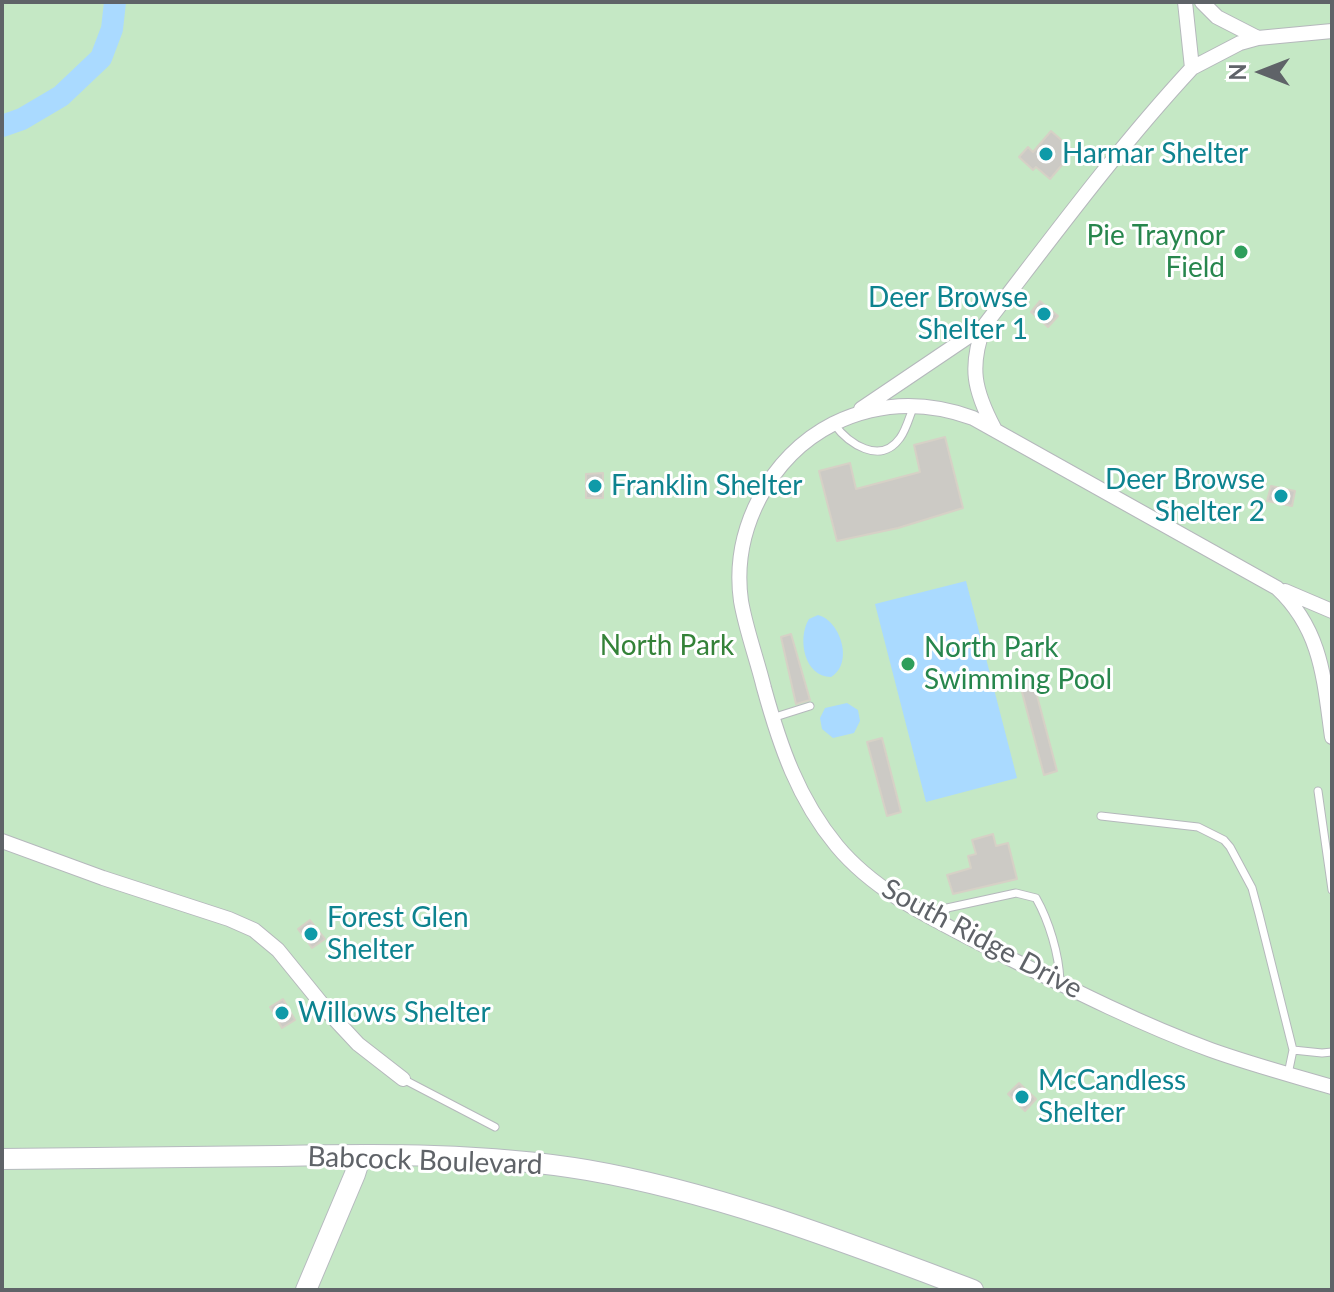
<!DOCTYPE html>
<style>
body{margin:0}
#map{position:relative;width:1334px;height:1292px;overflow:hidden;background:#f1efe8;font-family:Lato,sans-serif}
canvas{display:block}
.frame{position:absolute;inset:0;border:4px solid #5f6368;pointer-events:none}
.north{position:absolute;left:1222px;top:32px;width:80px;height:80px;-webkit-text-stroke:6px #fff;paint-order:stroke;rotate:270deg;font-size:22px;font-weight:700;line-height:32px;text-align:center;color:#5f6368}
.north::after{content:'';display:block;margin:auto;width:28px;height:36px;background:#5f6368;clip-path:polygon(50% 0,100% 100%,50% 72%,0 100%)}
</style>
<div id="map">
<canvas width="1334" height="1292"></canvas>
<div class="frame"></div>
<div class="north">N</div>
</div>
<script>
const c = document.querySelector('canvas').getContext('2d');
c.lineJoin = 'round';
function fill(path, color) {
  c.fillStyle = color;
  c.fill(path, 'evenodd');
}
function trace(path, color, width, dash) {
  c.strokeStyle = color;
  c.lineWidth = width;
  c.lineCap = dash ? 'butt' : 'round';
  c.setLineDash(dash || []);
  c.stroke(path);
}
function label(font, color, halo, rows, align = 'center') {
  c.font = font + ' Lato,sans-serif';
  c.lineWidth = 6;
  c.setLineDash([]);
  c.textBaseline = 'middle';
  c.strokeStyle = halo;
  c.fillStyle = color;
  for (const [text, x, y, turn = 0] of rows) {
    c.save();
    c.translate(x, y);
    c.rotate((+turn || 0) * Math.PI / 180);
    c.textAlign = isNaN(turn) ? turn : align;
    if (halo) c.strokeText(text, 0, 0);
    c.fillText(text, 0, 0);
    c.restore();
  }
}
const green = new Path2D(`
 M2 2H1332V1290H2Z`);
const water = new Path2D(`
 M966 581 1017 778 926 802 875 604Z
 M818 615C841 621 854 664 831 677 804 677 797 638 809 619Z
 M847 703 858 710 860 721 854 733 833 738 822 729 820 718 825 708Z`);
const river = new Path2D(`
 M2 126 22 119 61 96 101 58 112 29 115 2`);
const building = new Path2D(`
 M1051 131 1074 151 1050 179 1036 167 1033 170 1019 157 1028 147 1033 152Z
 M1040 301 1058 316 1048 327 1031 312Z
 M945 437 963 508 898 528 837 541 819 471 850 463 856 489 920 472 914 445Z
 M603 473V498H586V474Z
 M1271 486 1295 491 1292 506 1267 501Z
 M791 634 810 700 796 704 781 637Z
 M1031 673 1057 771 1044 775 1018 677Z
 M882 738 901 812 887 816 867 742Z
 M993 834 996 846 1008 843 1017 879 953 894 947 875 971 868 968 856 976 854 972 840Z
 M310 920 325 939 312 948 298 929Z
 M283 999 295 1020 282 1028 270 1007Z
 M1019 1083 1036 1099 1025 1111 1008 1094Z`);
const lane = new Path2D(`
 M834 424C848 443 880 466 900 438 906 430 909 418 913 408
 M772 718 810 706
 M1318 791 1332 890
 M1101 816 1198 827 1224 840 1230 847 1252 888 1259 914 1293 1050 1288 1074
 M939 922 947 908 1016 893 1036 898C1049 921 1059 954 1060 981
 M1293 1050 1322 1053 1332 1052
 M403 1079 495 1127`);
const street = new Path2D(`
 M1185 2 1192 68 1240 43 1258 38 1332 31
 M1202 2 1217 17 1258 38
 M861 409 984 326
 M994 428C974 390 969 367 984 326 1051 239 1117 149 1192 68
 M1285 591 1332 611
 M1332 737C1324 680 1322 630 1277 588L973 418C926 401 878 402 833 424 770 456 731 530 741 601 746 630 757 659 764 688 780 746 798 799 837 846 877 894 936 920 991 949 1063 985 1135 1022 1211 1050 1250 1064 1291 1075 1332 1087
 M2 841 103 878 229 919 254 930 278 950 330 1014 358 1044 403 1079`);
const secondary = new Path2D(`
 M2 1159C95 1158 187 1157 280 1156 383 1154 485 1153 587 1170 720 1193 847 1243 973 1290
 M306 1290 355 1174 361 1155`);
const markers = [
 [1046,154,8,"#0f9aa8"],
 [1241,252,8,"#2e9e5b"],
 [1044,314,8,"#0f9aa8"],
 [595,486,8,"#0f9aa8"],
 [1281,496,8,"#0f9aa8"],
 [908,664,8,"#2e9e5b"],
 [311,934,8,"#0f9aa8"],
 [282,1013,8,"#0f9aa8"],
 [1022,1097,8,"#0f9aa8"]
];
const cultureNames = [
 ["Harmar Shelter",1062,154],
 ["Deer Browse",1028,298,"right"],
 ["Shelter 1",1028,330,"right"],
 ["Deer Browse",1265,480,"right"],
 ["Shelter 2",1265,512,"right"],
 ["Franklin Shelter",611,486],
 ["Forest Glen",327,918],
 ["Shelter",327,950],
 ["Willows Shelter",298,1013],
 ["McCandless",1038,1081],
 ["Shelter",1038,1113]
];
const leisureNames = [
 ["Pie Traynor",1225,236],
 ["Field",1225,268],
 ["North Park",924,648,"left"],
 ["Swimming Pool",924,680,"left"]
];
const parkNames = [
 ["North Park",667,646]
];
const streetNames = [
 ["South Ridge Drive",982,939,28],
 ["Babcock Boulevard",425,1161,2]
];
fill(green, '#c5e8c5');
fill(water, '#aadaff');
trace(river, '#aadaff', 22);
fill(building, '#cccac5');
trace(building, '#d6d1c6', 2);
trace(lane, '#b5b8bc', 9);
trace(street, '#b5b8bc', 16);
trace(secondary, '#b6babf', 22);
trace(lane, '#fff', 7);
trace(street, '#fff', 14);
trace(secondary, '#fff', 20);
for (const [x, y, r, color] of markers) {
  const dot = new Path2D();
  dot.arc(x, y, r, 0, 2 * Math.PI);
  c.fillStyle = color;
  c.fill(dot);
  trace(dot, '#fff', 3);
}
label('28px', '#0d838f', '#fff', cultureNames, 'left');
label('28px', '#27864d', '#fff', leisureNames, 'right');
label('28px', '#348238', '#fff', parkNames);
label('28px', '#5f6368', '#fff', streetNames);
</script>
